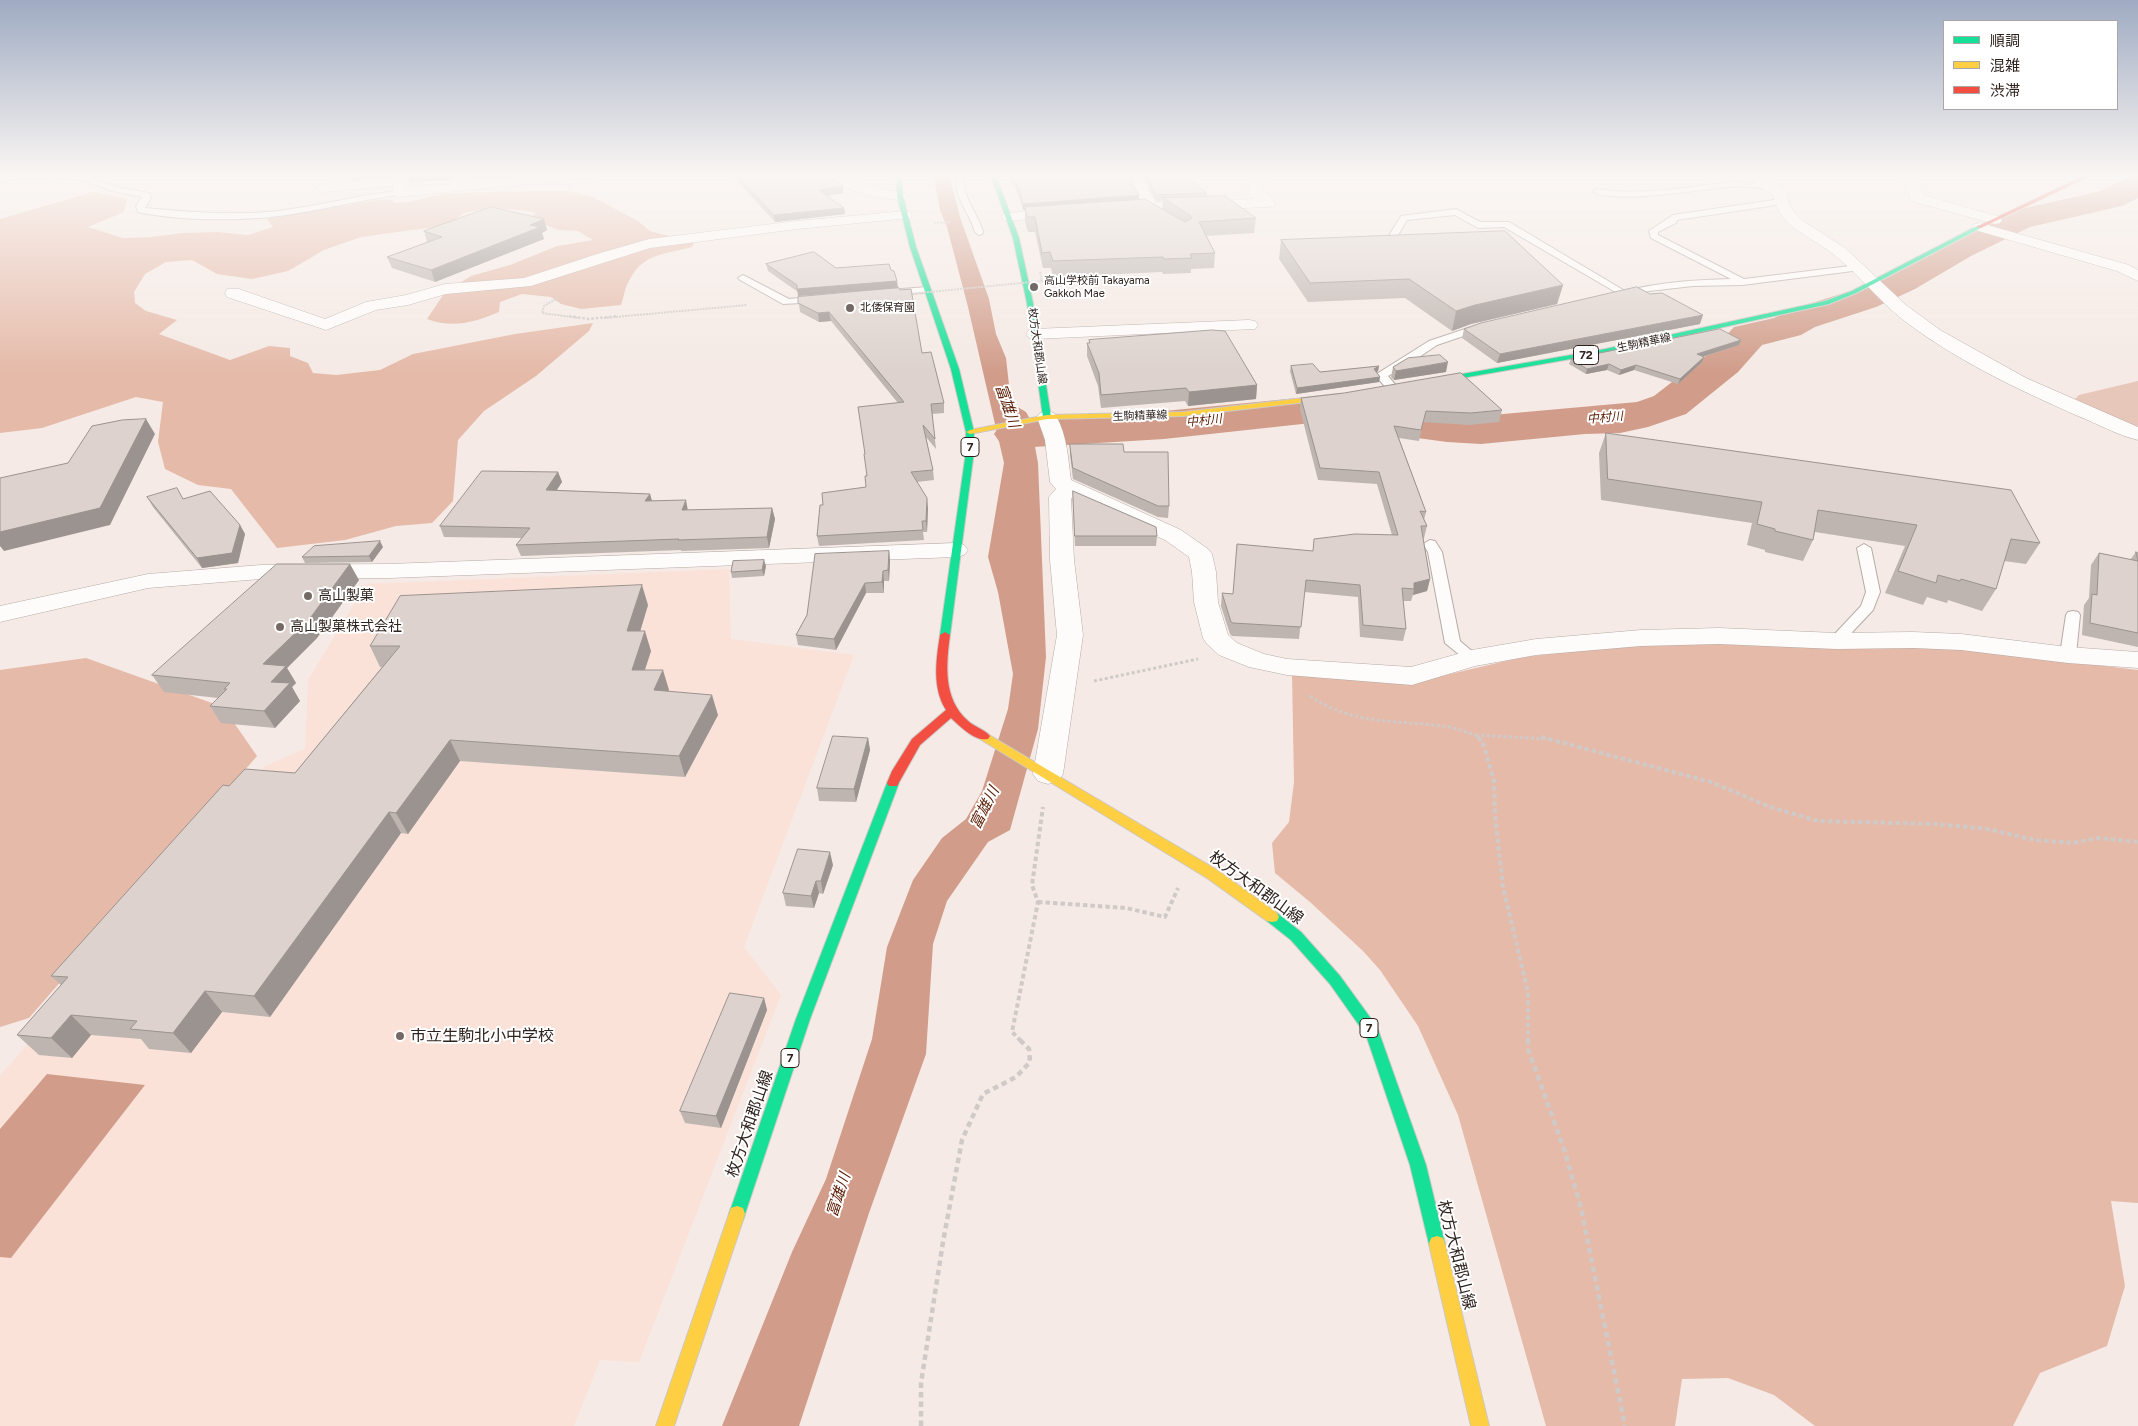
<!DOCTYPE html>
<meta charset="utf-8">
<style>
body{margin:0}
#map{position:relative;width:2138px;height:1426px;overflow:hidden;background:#f5eae5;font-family:Figtree,"Noto Sans JP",sans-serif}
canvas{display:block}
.legend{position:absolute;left:1943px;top:20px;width:175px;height:90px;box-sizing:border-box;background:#fff;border:1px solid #aca7a5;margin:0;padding:6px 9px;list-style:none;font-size:15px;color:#2f231e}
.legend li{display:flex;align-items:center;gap:10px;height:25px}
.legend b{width:25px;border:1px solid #aca7a5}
</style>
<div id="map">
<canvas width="2138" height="1426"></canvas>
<ul class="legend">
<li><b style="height:6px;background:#16e098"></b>順調</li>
<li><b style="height:6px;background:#ffcf43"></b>混雑</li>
<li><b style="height:6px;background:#f24e42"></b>渋滞</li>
</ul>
</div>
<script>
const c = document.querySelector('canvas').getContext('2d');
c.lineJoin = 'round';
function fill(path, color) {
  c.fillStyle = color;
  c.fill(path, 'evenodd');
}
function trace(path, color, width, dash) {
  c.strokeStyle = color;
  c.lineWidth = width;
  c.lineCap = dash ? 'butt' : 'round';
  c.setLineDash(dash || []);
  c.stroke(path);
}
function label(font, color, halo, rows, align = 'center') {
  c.font = font + ' Figtree,"Noto Sans JP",sans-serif';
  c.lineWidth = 4;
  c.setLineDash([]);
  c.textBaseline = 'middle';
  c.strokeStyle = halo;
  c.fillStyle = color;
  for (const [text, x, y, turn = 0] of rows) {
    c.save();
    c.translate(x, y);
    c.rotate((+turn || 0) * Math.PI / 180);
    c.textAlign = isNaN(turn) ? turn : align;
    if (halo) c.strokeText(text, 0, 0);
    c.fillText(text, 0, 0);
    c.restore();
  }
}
const built = new Path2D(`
 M729 569 731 639 854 655 744 947 781 995 639 1362 600 1360 574 1426H0V1076L265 766 305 749 308 680 366 584Z`);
const green = new Path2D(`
 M2138 381V429L2075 399 2079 395Z`);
const forest = new Path2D(`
 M568 191 593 197 638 221 650 231 694 243 692 247C663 255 642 253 628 283 624 290 624 298 621 305L581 309 561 304 551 297 522 294 500 302 499 312C474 322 454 329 427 319L445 292 471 276 510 265 557 246 593 240 578 231 559 230 530 219 536 213 521 210 491 208 464 213 449 225 361 237 324 250 288 271 252 279 217 274 192 260 166 262 145 274 134 292 135 303 146 311 177 320 159 334 230 360 269 346 290 348V356L308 363 313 373 336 375 380 370 413 354 515 334 593 323 589 331 536 376 484 411 458 440 453 501 432 523 396 526 345 540 277 548 231 489 198 485 165 469 158 442 163 402 136 397 42 428 0 433V219L93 192 127 199 124 212 88 227 123 238 151 237 182 233 218 232 248 235 273 227 267 219C291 210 317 210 343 206 360 203 375 199 393 200L394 203C415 203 428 195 447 194 487 191 528 192 568 191Z
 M1659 642 1945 647 2138 670V1203L2111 1201 2125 1286 2107 1346 2040 1373 2013 1426H1815L1774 1395 1728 1378 1682 1379 1675 1426H1546L1458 1115 1418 1026 1380 970 1363 951 1310 902 1275 873 1272 843 1289 822 1294 782 1292 675 1416 682 1523 657Z
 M86 658 223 707 257 756 29 1018 0 1027V670Z`);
const water = new Path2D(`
 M933 173H949L960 217 989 299 996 334 1006 358 1011 403 1026 412 1034 426 1033 436 1038 463 1046 657 1038 729 1010 830 988 842 947 901 933 944 926 1054 869 1213 799 1426H722L792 1252 826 1179 872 1039 887 947 913 880 942 838 966 819 982 791 1008 709 1013 674 998 592 988 557 1004 463 968 307 947 227 940 210Z
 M47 1074 145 1085 11 1258 0 1257V1129Z`);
const river = new Path2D(`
 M2138 176V198L2122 206 2030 227 1971 256 1915 289 1876 307 1815 327 1801 335 1762 345 1738 372 1686 414 1648 427 1620 433 1585 434 1481 444 1447 442 1395 435 1339 420 1164 439 1017 448 1001 444 994 434 1001 424 1017 420 1164 411 1339 394 1395 407 1447 414 1481 416 1637 402 1654 396 1708 354 1734 327 1774 318 1787 311 1850 291 1889 273 1947 242 2007 212 2101 191 2127 178Z`);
const pathFar4 = new Path2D(`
 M934 223 950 222
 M558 298 544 306 542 313 579 318
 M604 318 747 305`);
const pathFar3 = new Path2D(`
 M569 316 589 319 618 316`);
const pathFar2 = new Path2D(`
 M1094 681 1198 659
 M1310 696C1353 725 1394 720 1443 726 1454 727 1465 732 1476 735L1479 739
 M1476 735 1546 739`);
const pathFar1 = new Path2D(`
 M1478 737 1483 743 1494 781 1495 816 1503 887 1528 992V1041
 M1541 737 1711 782 1770 807 1818 821 1936 824 1987 829 2035 840 2073 843 2097 838 2138 842
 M1038 902 1126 908 1165 917 1178 888
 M1021 1041 1012 1032 1038 902 1032 885 1043 807`);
const path = new Path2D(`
 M1528 1039V1049L1564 1149 1581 1208 1625 1426
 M921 1426V1383L943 1242 962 1140 983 1094 1016 1077 1030 1062 1029 1049 1019 1039`);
const lane = new Path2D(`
 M19 173 30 175 52 173 88 177 117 187 149 193 151 198 145 208C189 212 234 216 278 211 319 206 358 195 399 191L403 193 399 195C358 200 319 211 279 216 238 221 178 221 138 212L136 206 142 197 112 191 87 181 52 177 29 179 19 176Z
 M958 173H966C958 194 978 212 983 232L982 234 979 235 975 232C970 212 950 194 958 173Z
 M1732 182 1772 185 1776 187 1772 189C1758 188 1743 186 1730 187 1704 189 1611 205 1593 191L1597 189C1641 196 1688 187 1732 182Z
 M1780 199 1784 202 1783 204 1677 220 1676 223 1658 232V235L1744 279 1858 265 1861 266V270L1742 285 1693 286 1649 291 1624 297 1504 227 1478 228 1455 215 1407 220 1391 247 1377 248 1372 245 1377 242H1385L1401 216 1456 209 1480 222H1509L1625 291C1661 282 1695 280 1731 279L1651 238 1649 231 1673 215Z
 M743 275 789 299 820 296 825 299 820 302 783 304 740 280 738 278Z
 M927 287 930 288V292L889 296 884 293 889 290Z
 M1483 323 1487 324 1488 326 1487 328 1437 345 1406 366 1388 376 1398 388 1396 390H1388L1375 375 1429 341Z
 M1430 540 1435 541 1442 552 1460 641 1480 658 1477 661H1467L1445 643 1428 552 1423 544Z
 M1864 544 1871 548 1880 592 1873 610 1841 644H1831L1828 641 1831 638 1861 606 1866 592 1857 548Z
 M2073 611 2078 612 2080 615 2076 655 2073 658H2063L2060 655 2066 615 2068 612Z`);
const street = new Path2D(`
 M8 173H35L33 176 0 182V174Z
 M457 173H470L466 183 563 173H596L593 177 588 178 399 197 392 193 393 186 322 192 315 188 322 184 397 178 405 179 406 188 451 184Z
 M807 173H827L878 188 905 193 907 196 905 199C885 204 831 183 809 176Z
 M1121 173H1135L1148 185 1147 189 1156 203 1255 199C1244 190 1248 184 1255 173H1267C1258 196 1262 185 1275 203L1273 206 1268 207 1121 213 1116 212 1114 209 1116 206 1142 204 1133 189 1134 186Z
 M1744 173H1759L1777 184 1787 194 1789 205 1800 219 1845 248 1906 305 1940 330 2026 378 2138 427V440C2117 435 2098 424 2078 416 2017 389 1955 360 1902 319 1877 299 1858 273 1833 254 1810 235 1780 229 1773 195L1745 176Z
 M1895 173H1908L1922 189 1923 195 2000 217 2002 220 2000 223 1995 224 1911 201 1908 190Z
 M1063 208 1068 209 1070 212 1068 215 1009 221 1004 220 1002 217 1004 214 1009 213Z
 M905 211 910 212 912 215 910 218 797 229 650 248 531 286 446 294 408 305 376 310 326 330 227 297 225 293 227 289H239L325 319 366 302 406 295 445 284 524 278 597 254 649 239 797 221Z
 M1980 223 2129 265 2138 270V281L2117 271 1975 230 1973 227 1975 224Z
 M1249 320 1255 321 1258 325 1255 329 1035 339 1029 338 1026 334 1029 330 1035 329Z
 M1047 411 1054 413C1067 432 1068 458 1071 480L1181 530 1208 549 1212 554 1216 572 1218 602 1228 635 1237 643 1264 654 1287 659 1411 667 1472 650 1536 639 1641 630 1719 628 1836 633 1913 632 1961 634 2068 647 2138 652V668L2068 663 1961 650 1913 648 1836 649 1719 644 1641 646 1536 655 1475 666 1412 685 1287 675 1249 667 1219 655 1207 644 1203 638 1194 602 1192 572 1189 557 1165 540 1071 498 1074 560 1083 635 1063 774 1058 781 1048 784 1038 781 1033 774 1057 635 1050 560 1049 497 1056 489 1050 482 1045 440 1037 417 1040 413Z
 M956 543 964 545 968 550 964 555 956 557 389 578 261 579 148 588 0 622V606L148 574 261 565 389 564Z`);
const fast = new Path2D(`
 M896 173H901L903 196 916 247 959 369 974 432 973 459 950 635 945 638 940 635 965 459 966 432 951 369 910 247 897 196Z
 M990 173H995L1019 238 1033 303 1051 417 1047 419 1043 417 1027 303 1013 238Z
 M1979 225 1982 227 1981 228 1856 293 1829 304 1605 353 1428 384 1424 382 1428 380 1605 349 1825 301 1852 291Z
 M893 779 897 780 899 783 810 1019 743 1220 737 1222 731 1220 729 1214 796 1019 887 783 889 780Z
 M1272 912 1277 913 1301 932 1340 976 1377 1027 1426 1165 1445 1244 1443 1250 1437 1252 1431 1250 1429 1244 1410 1165 1366 1035 1330 984 1291 940 1267 921 1265 917 1267 913Z`);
const slow = new Path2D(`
 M1339 394 1343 396 1342 398 1183 416 1047 419 970 434 966 432 970 430 1047 415 1183 412Z
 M984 732 1217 870 1277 913 1279 917 1277 921 1272 922 1267 921 1207 878 980 739 978 736Z
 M737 1206 743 1208 745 1214 674 1426H656L729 1214 731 1208Z
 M1437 1236 1443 1238 1445 1244 1489 1426H1471L1429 1244 1431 1238Z`);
const jam = new Path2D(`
 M2090 173H2096L1981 228 1976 227Z
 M945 632 950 635C946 665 943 698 967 720 974 727 984 729 990 736L988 739C975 742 960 726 951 718L920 745 897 786H889L887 783 892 771 912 739 946 710C932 688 936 660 940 635Z`);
const pathBridge = new Path2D(`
 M909 294 1042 281 1040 272`);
const wall = new Path2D(`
 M327 173H456L451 180 410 182 408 179 397 176 352 180 351 177 329 178Z
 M730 173H812L843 186V193L827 196 844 208 845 214 775 222Z
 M1007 173H1124L1139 195V199L1162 209 1163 201H1156L1149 189V184L1137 173H1181L1207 193V197L1256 218 1254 233 1206 236 1215 253 1214 268 1191 269V273L1163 274 1162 272 1053 277 1051 268H1043L1035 232H1028L1025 222V210H1023L1020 199Z
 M544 219 547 230 542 233 544 239 435 282 392 268 387 257 427 242 424 231Z
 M1281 240 1563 285 1557 304 1471 324 1452 331 1405 298 1308 302 1279 259Z
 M766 264 836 268 891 270 898 288 798 296V292L768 271Z
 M1650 294 1700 324 1497 363 1462 338 1464 329Z
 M798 297 922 353 944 403V413L932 414 936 449 926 437 933 470 934 480 917 482 928 508 927 532H923L924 540 819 546 817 536 823 505 866 487 867 476 898 403 831 321 819 322 800 312Z
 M1089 340 1257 385 1256 399 1188 406 1185 401 1101 408 1098 386 1087 356V343H1089Z
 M1741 340 1739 345 1703 357 1702 362 1678 384 1634 370 1619 375 1607 370 1586 374 1569 364 1571 359Z
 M1291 366 1320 372 1379 366 1378 371 1376 372 1380 377 1379 382 1296 394 1290 371Z
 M1393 367 1446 372 1394 380 1391 377Z
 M1301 398 1502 410 1499 422 1469 425 1423 422 1419 441 1399 438 1426 512 1424 520 1427 526 1424 538H1423L1430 579 1427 591 1413 595 1411 601H1403L1406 629 1403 641 1360 637 1358 597 1304 592 1299 639 1232 636 1230 634 1221 606 1222 593 1233 594 1237 544 1313 551 1392 535 1377 484 1318 480 1300 409Z
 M1606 433 2040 543 2026 564 2004 561 1996 589 1982 611 1948 600 1947 603 1927 597 1923 605 1885 593 1905 546 1815 532 1813 540 1803 561 1765 552V550L1747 545 1752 523 1601 500 1599 453Z
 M1070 444 1124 452 1169 506 1168 518 1158 517 1073 479 1070 455Z
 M558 472 562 482 556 490 650 494 652 501 688 510 772 508 775 519 769 548 681 551V550L521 556 516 545 522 538 444 537 440 526Z
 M1073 491 1157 536 1156 546H1075Z
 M147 497 183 499 240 525 245 534 238 563 202 568 153 507Z
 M383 547 372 562 305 563 302 557Z
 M889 551 890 561 889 581H884V593H866L836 650 798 645 796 635 807 615Z
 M2136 552 2138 553V647L2082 635 2084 605 2089 598 2091 565 2099 553 2130 560Z
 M766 566 764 576 732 578 731 572Z
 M359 580 317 638 287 668 296 683 292 687 300 701 275 728 221 723 210 706 218 698 164 692 152 675Z
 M648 605 640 631 651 651 645 670 669 690 668 691 718 715 685 777 460 761 408 834 401 833 270 1017 222 1012 191 1053 149 1049 141 1039 91 1035 72 1058 39 1055 17 1035 61 985 51 976 229 786 295 773 382 667H380L370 646Z
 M868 738 870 750 856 802 819 801 817 788Z
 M833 865 823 894 819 893 814 908 786 906 783 893Z
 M764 998 767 1010 721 1128 685 1123 680 1111Z`);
const shadedWall = new Path2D(`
 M379 173H396L397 176 352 180 350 175Z
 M451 173H456L451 180 410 182 408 177Z
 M485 173H563L470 179 468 174Z
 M843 186V193L820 197 819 190Z
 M1139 195V201L1025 207V210H1023V204Z
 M844 208 845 214 775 222 774 215Z
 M544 219 547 230 542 233 544 239 435 282 431 270 530 225Z
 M897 281 898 288 798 296 797 289Z
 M1563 285 1557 304 1471 324 1452 331 1456 311 1475 305Z
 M829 312 831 321 819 322 818 313Z
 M1703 315 1700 324 1497 363 1500 354Z
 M1741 340 1739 345 1695 359 1697 354Z
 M1704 357 1702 362 1678 384 1680 379Z
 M1448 362 1446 372 1394 380 1396 371Z
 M1609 364 1607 370 1586 374 1587 369Z
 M1636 365 1634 370 1619 375 1621 370Z
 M1379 366 1378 371 1373 375 1374 369Z
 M1380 377 1379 382 1296 394 1297 388Z
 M1257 385 1256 399 1188 406 1189 392Z
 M146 419 155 434 110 525 4 551 0 546V532Z
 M558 472 562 482 550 501 546 490Z
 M650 494 653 505 645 501Z
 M927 498 928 508 927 532 926 521Z
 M686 500 688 511 682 510Z
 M772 508 775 519 769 548 767 537Z
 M240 525 245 534 238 563 202 568 197 558Z
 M380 541 383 547 372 562 369 556Z
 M889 551 890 561 889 581 888 570Z
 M764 560 766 566 764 576 762 570Z
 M350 564 359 580 317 638 287 668 296 683 292 687 300 701 275 728 264 711 271 682 263 664Z
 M883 571 884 581V593L882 582Z
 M1430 579 1427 591 1413 595 1414 589V583Z
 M865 583 866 593 836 650 834 639Z
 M642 585 648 605 634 652 627 631Z
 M645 631 651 651 638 690 632 670Z
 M663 670 669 690 661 710 654 690Z
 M712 695 718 715 685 777 679 756Z
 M868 738 870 750 856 802 854 789Z
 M450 740 460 761 408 834 396 813Z
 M389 812 401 833 270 1017 254 996Z
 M830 852 833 865 823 894 821 881Z
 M816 881 819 893 814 908 811 896Z
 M205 991 222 1012 191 1053 173 1033Z
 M764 998 767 1010 721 1128 716 1116Z
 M71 1015 91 1035 72 1058 51 1038Z`);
const building = new Path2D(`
 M352 173H379L350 175Z
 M401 173H451L450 175 408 177 410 175Z
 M735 173H812L838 181 843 186 819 190 844 208 774 215Z
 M1010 173H1124L1132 180V184L1139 195 1023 204 1020 192Z
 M1144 173H1181L1207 193 1156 195 1149 182 1150 177Z
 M468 174V173H485Z
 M1225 196 1256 218 1199 222 1215 253 1190 254 1192 258 1164 259 1163 257 1053 261 1050 252 1042 253 1035 217H1027L1025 207 1145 199 1185 222 1191 219V216L1163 198Z
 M491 207 544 219 530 225 540 227 431 270 387 257 442 237 424 231Z
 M1505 231 1563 285 1475 305 1456 311 1409 279 1310 283 1281 240Z
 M814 252 836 268 889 264 891 270 894 271 897 281 797 289V285L766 264Z
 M1637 287 1650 294 1662 293 1703 315 1500 354 1464 329 1481 323Z
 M899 288 900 290 911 289 922 353 931 352 944 403 931 404 935 439 923 425 933 470 911 472 927 498 926 521H922L923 530 817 536 820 505H823L822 493 866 487 865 476H867L864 454H865L858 407 904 402 829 312 818 313 798 303V297Z
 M1720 329 1741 340 1697 354 1704 357 1680 379 1636 365 1621 370 1609 364 1587 369 1571 359Z
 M1212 330 1225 331 1257 385 1189 392 1186 388 1101 395 1099 373 1087 343H1090L1089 340Z
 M1440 355 1448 362 1396 371 1393 367 1408 358Z
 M1313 364 1320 372 1379 366 1374 369 1380 377 1297 388 1291 366Z
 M1461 373 1502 410 1471 413 1426 411 1421 430 1394 426 1426 512 1420 511 1427 526H1421L1430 579 1414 583V589L1402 588 1406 629 1363 625 1360 585 1306 580 1301 627 1233 623 1231 622 1222 593 1233 594 1237 544 1313 551 1314 539 1355 534 1398 535 1379 472 1320 468 1301 398 1344 393Z
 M146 419 100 508 0 532V478L68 463 92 426 122 420Z
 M1606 433 2011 490 2040 543 2011 539 1996 589 1961 579 1960 581 1938 575 1936 583 1898 571 1917 525 1818 510 1813 540 1775 531V529L1757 524 1762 502 1608 479Z
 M1070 444H1123L1124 452H1168L1169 506H1158L1073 468Z
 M482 471 558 472 546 490 650 494 645 501 686 500 682 510 772 508 767 537 678 540 679 539 516 545 530 528 440 526Z
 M177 488 183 499 210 491 240 525 232 553 197 558 147 497Z
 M1073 491 1156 527 1157 536H1075Z
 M380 541 369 556 302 557 314 546Z
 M889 551 888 570 883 571 882 582 865 583 834 639 796 635 807 615 815 554Z
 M2136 552 2138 553V633L2090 623 2092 594 2097 595 2099 553 2138 561Z
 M764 560 762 570 731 572 733 561Z
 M277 564H350L308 621 263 664 286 666 271 682 290 683 264 711 210 706 227 689H224L230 683 152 675Z
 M642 585 627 631H645L632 670H663L654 690 712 695 679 756 450 740 396 813 389 812 254 996 205 991 173 1033 130 1029 137 1021 71 1015 51 1038 17 1035 68 977 51 976 223 785 229 786 245 769 295 773 400 646H370L400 596Z
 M833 736 868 738 854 789 817 788Z
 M798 849 830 852 821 881H816L811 896 783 893Z
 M730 993 764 998 716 1116 680 1111Z`);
const markers = [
 [1034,287,5,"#746964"],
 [850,308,5,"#746964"],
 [308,596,5,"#746964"],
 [280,627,5,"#746964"],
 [400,1036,5,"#746964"]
];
const farPoinames = [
 ["高山学校前 Takayama",1044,281],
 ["Gakkoh Mae",1044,294],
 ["北倭保育園",860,308]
];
const farStreetnames = [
 ["生駒精華線",1644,343,-12],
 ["枚方大和郡山線",1037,346,82],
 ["生駒精華線",1140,416,-2]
];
const shields = [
 [1586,355,25],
 [970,447,18],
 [1369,1028,18],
 [790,1058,18]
];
const shieldNames = [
 ["72",1586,355],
 ["7",970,447],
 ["7",1369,1028],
 ["7",790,1058]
];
const farWaternames = [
 ["中村川",1605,418,-5],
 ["中村川",1204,421,-6]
];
const poiNames = [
 ["高山製菓",318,596],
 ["高山製菓株式会社",290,627]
];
const waterNames = [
 ["富雄川",1007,406,71],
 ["富雄川",985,808,-63],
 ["富雄川",839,1195,-72]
];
const nearStreetnames = [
 ["枚方大和郡山線",1256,888,36],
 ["枚方大和郡山線",750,1124,-71],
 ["枚方大和郡山線",1456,1255,76]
];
const nearPoinames = [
 ["市立生駒北小中学校",410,1036]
];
fill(built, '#fae2d9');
fill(green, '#e8c7bb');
fill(forest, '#e5baa9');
fill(water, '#d19d8a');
fill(river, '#d19d8a');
trace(lane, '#b5aba6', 2);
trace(street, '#b5aba6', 1);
trace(fast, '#cdc8c4', 2);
trace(slow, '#cdc8c4', 2);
trace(jam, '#cdc8c4', 2);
trace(pathFar4, '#cfcac8', 2, [2, 1]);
trace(pathFar3, '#cfcac8', 2.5, [2.5, 2]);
trace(pathFar2, '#cfcac8', 3, [3, 2.5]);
trace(pathFar1, '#cfcac8', 4, [4.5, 3]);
trace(path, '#cfcac8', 4.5, [5.5, 4]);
fill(lane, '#fefcfb');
fill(street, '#fefcfb');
fill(fast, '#16e098');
fill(slow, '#ffcf43');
fill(jam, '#f24e42');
trace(pathBridge, '#cfcac8', 2, [2, 1]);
fill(wall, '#beb5b0');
fill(shadedWall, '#9b9390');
fill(building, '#ddd2cd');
trace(building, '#9b9390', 1);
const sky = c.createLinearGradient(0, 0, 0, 372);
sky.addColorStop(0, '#9fabc2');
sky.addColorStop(0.47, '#faf6f3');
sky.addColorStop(1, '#faf6f300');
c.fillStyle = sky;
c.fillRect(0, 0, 2138, 372);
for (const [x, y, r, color] of markers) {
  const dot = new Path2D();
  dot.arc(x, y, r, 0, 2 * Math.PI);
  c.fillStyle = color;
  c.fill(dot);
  trace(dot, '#fff', 2);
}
label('11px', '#2f231e', '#fff', farPoinames, 'left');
label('11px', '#2f231e', '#fff', farStreetnames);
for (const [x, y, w] of shields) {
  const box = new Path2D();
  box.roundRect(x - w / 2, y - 9.5, w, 19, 4);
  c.fillStyle = '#fff';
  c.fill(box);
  trace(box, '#2f231e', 1);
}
label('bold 12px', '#2f231e', null, shieldNames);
label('italic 12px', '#5a1b00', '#fff', farWaternames);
label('14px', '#2f231e', '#fff', poiNames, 'left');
label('italic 15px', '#5a1b00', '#fff', waterNames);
label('16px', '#2f231e', '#fff', nearStreetnames);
label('16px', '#2f231e', '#fff', nearPoinames, 'left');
</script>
